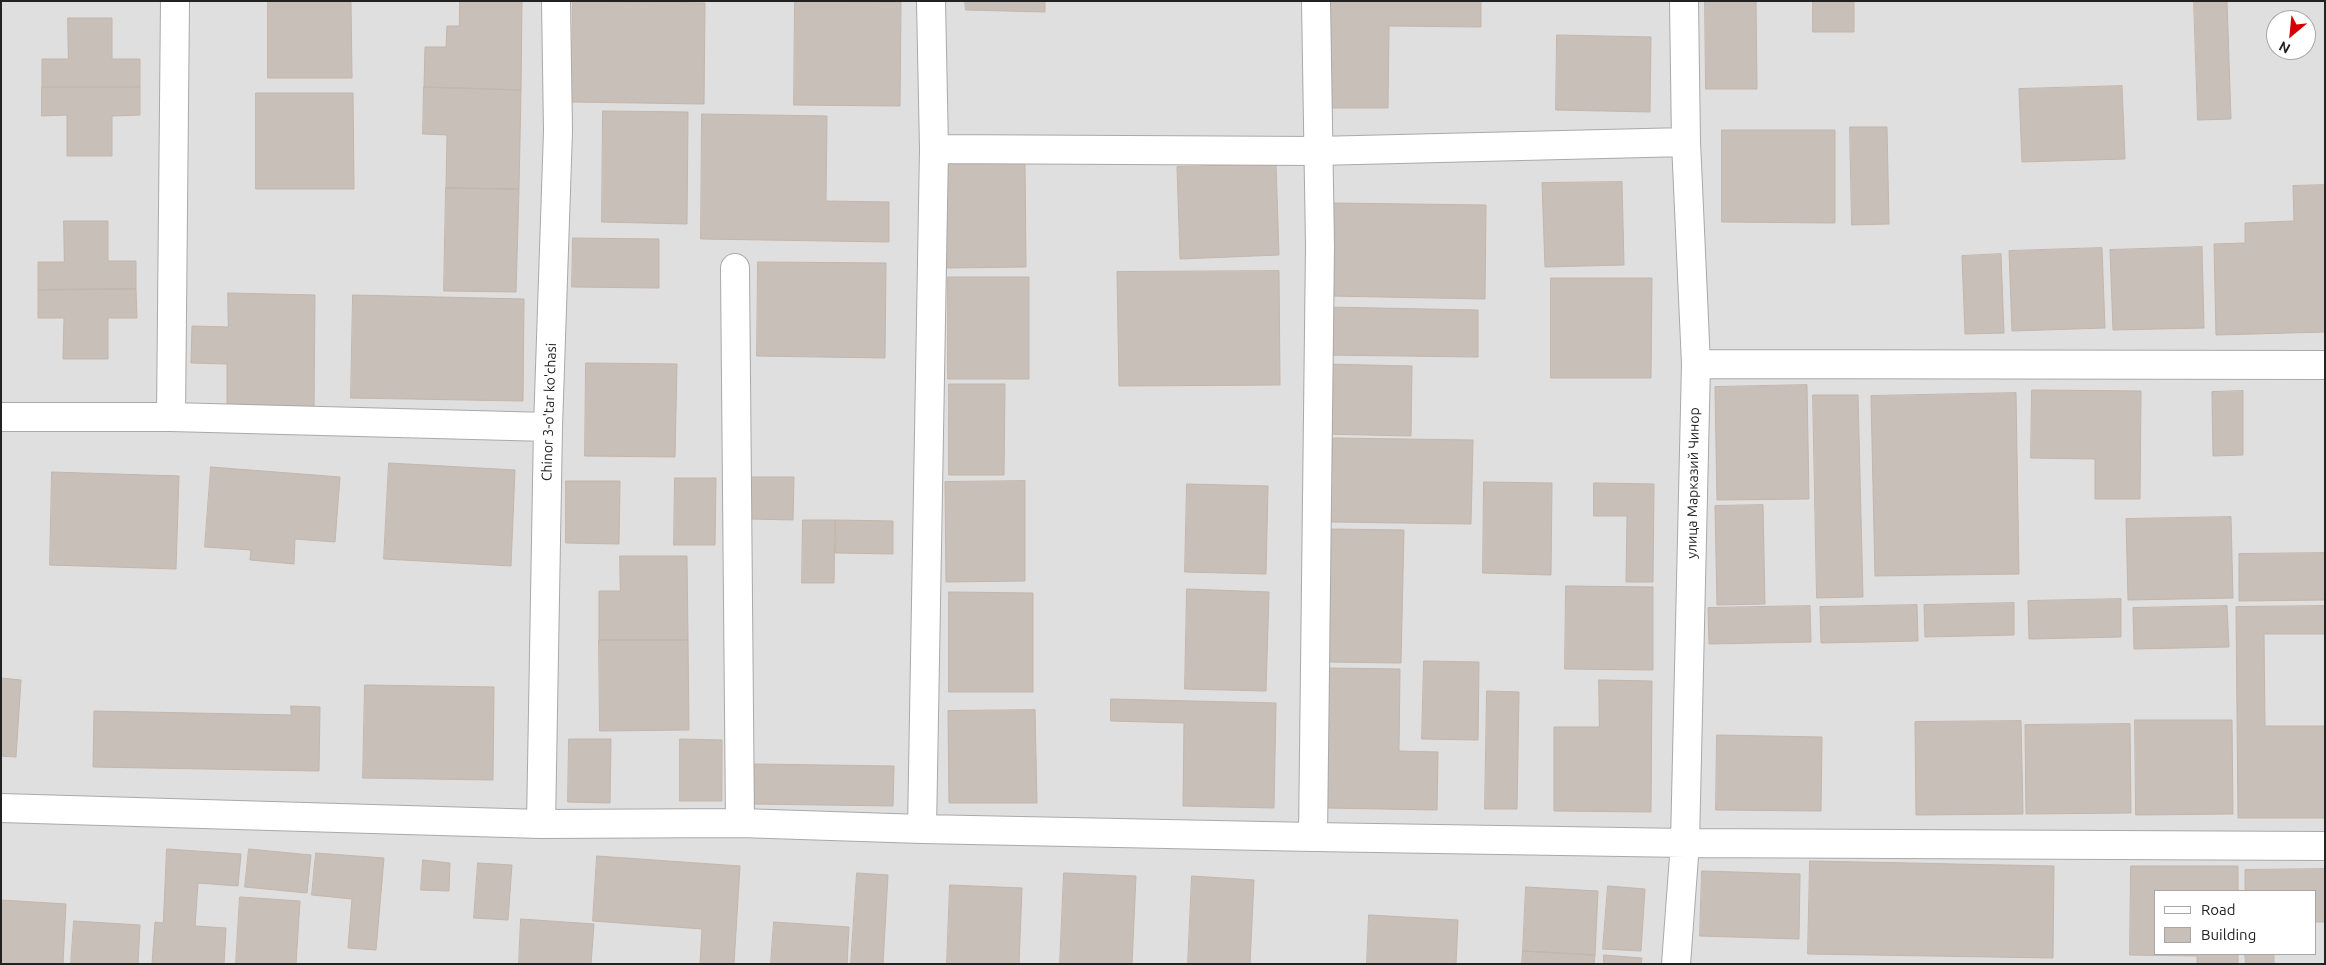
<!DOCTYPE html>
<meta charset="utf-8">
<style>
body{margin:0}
#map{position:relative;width:2326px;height:965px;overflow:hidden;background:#f2efe9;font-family:Ubuntu,sans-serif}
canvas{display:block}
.frame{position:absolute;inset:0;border:2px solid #222;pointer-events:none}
.legend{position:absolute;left:2154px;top:890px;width:162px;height:65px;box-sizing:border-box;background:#fff;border:1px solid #a7a7a7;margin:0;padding:6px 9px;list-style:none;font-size:15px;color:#222}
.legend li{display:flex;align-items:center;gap:10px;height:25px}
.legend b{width:25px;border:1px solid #a7a7a7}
.north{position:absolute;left:2266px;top:10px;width:50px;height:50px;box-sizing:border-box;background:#fff;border:1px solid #a7a7a7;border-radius:50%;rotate:208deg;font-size:14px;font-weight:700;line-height:20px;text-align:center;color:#222}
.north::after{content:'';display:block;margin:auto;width:18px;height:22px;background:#d40000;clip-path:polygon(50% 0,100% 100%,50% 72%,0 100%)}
</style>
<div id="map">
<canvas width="2326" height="965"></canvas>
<div class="frame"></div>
<ul class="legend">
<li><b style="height:6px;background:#fff"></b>Road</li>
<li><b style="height:14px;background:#c7bfb8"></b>Building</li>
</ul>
<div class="north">N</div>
</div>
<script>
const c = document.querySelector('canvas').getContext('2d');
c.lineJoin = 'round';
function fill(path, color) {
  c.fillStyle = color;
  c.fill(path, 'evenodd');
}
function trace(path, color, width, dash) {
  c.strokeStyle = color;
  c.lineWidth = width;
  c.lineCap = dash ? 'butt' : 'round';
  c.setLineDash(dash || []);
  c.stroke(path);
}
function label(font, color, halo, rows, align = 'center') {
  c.font = font + ' Ubuntu,sans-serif';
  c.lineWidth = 4;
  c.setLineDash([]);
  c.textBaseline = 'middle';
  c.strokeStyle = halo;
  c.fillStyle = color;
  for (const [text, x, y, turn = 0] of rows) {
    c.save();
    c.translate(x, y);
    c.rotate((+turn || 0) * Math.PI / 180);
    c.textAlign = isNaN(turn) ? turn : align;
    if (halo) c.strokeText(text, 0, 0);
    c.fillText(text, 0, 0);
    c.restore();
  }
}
const residential = new Path2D(`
 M1 1H2325V964H1ZM2276 20H2306V50H2276ZM2155 891H2315V954H2155Z`);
const building = new Path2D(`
 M268 1H351L352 78H268Z
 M460 1H522L521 90 424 87 425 47H446L447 26H459Z
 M573 1 705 3 704 104 572 102Z
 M795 1 901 2 900 106 794 105Z
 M965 1H1045V12L966 10Z
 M1325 1H1481V27L1389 26 1388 108H1324Z
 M1705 1H1756L1757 89H1706Z
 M1813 1H1854V32H1813Z
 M2194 1H2227L2231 119 2198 120Z
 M68 18H112V59H140V87H42V59H68Z
 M1557 35 1651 37 1650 112 1556 110Z
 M2122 86 2125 159 2022 162 2019 89Z
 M42 87H140V115L112 116V156H67V115L42 116Z
 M424 87 521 90 519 189 446 188 447 135 423 134Z
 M256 93H353L354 189H256Z
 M603 111 688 112 687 224 602 222Z
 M702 114 827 116 826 201 889 202V242L701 239Z
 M1850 127H1887L1889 224 1852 225Z
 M1722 130H1835V223L1722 222Z
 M946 163H1025L1026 267 947 268Z
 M1276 164 1279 255 1180 259 1177 167Z
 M1622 182 1624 265 1545 267 1542 183Z
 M2325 185V332L2216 335 2214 244 2245 243V223L2294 221 2293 186Z
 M446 188 519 189 516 292 444 291Z
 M1331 203 1486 205 1485 299 1330 296Z
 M64 221H108V261H136V289L38 290V262H64Z
 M573 238 659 239V288L572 287Z
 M2202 247 2204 328 2113 330 2110 250Z
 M2102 248 2105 328 2012 331 2009 251Z
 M2001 254 2004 333 1965 334 1962 256Z
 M758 262 886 263 885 358 757 356Z
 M1279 271 1280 385 1119 386 1117 272Z
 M948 277H1029V379H948Z
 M1551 278H1652L1651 378H1551Z
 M136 289 137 318H108V359H63L64 318H38V290Z
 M228 293 315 295 314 409 227 407V364L191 363 192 326 228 327Z
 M353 295 524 299 523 401 351 398Z
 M1326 307 1478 310V357L1325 355Z
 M586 363 677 364 675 457 585 456Z
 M1323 364 1412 366 1411 436 1322 434Z
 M949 384H1005L1004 475H949Z
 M1807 385 1809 499 1717 500 1715 387Z
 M2032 390 2141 391 2140 499H2095V459L2031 458Z
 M2243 391V455L2213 456 2212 392Z
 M2016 393 2019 574 1875 576 1871 396Z
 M1813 395H1858L1863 597 1817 598Z
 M1333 438 1473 440 1471 524 1332 522Z
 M389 463 515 470 511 566 384 559Z
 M211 467 340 477 335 542 295 539 294 564 250 560 251 550 205 547Z
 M52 472 179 476 176 569 50 565Z
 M751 477H794L793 520 751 519Z
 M675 478H716L715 545H674Z
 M566 481H620L619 544 566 543Z
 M1025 481V581L946 582 945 482Z
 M1484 482 1552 483 1551 575 1483 573Z
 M1594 483 1654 484 1653 582H1626L1627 516H1594Z
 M1187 484 1268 486 1266 574 1185 572Z
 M1763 505 1765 604 1717 605 1715 506Z
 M2231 517 2233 598 2128 600 2126 519Z
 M803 520H835L834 583H802Z
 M836 520 893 521V554L836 553Z
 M1329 529 1404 530 1401 663 1327 662Z
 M2325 553V600L2239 601V554Z
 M620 556H687L688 640H599V591H620Z
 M1566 586 1653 587V670L1565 669Z
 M1187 589 1269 592 1266 691 1185 689Z
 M949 592 1033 593V692H949Z
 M2121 599V637L2029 639 2028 601Z
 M2014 603V635L1925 637 1924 605Z
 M1917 605 1918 641 1821 643 1820 607Z
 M1810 606 1811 642 1709 644 1708 608Z
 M2227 606 2229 647 2134 649 2133 608Z
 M2325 606V634H2264L2265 726H2325V818H2238L2236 607Z
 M599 640H688L689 730 600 731Z
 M1424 661 1479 662 1478 740 1422 739Z
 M1327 668 1400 669 1399 751 1438 752 1437 810 1325 808Z
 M1 678 21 680 16 757 1 756Z
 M1599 680 1652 681 1651 812 1554 811V727H1599Z
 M365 685 494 687 493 780 363 778Z
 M1487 691 1519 692 1517 809H1485Z
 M1111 699 1276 703 1274 808 1183 806 1184 723 1111 721Z
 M291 706 320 707 319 771 93 767 94 711 291 715Z
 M1035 710 1037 803H949L948 711Z
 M2135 720H2232L2233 814 2136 815Z
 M2021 721 2023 814 1916 815 1915 722Z
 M2130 724 2131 813 2026 814 2025 725Z
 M1717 735 1822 737 1821 811 1716 810Z
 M569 739H611L610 803 568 802Z
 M680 739 722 740V801H680Z
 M754 764 894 766 893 806 753 804Z
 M167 849 241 854 238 886 198 883 195 926 226 928 224 964H152L155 922 163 923Z
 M249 849 311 855 307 893 245 887Z
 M316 853 384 858 376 950 348 948 352 899 312 895Z
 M597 856 740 866 734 964H700L702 929 593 921Z
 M423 860 450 863 449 891 421 890Z
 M1810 861 2054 866 2053 958 1808 954Z
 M478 863 512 865 508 920 474 918Z
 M2131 866H2238V891H2155V954H2238V964H2197V956L2130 955Z
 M2325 869V922H2315V891H2245V870Z
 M1702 871 1800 874 1799 939 1700 936Z
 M857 873 888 875 883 964H851Z
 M1064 873 1136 876 1132 964H1060Z
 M1192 876 1254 880 1250 964H1188Z
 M950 885 1022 888 1019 964H947Z
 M1608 886 1645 889 1641 951 1603 949Z
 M1526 887 1598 891 1595 955 1523 951Z
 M240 897 300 901 296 964H236Z
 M1 900 66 904 63 964H1Z
 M1369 915 1458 920 1456 964H1367Z
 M521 919 594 924 591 964H519Z
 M74 921 140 925 138 964H71Z
 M774 922 849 927 847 964H771Z
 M1523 951 1595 955 1594 964H1522Z
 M2245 954H2274V964H2246Z
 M1604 955 1642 958 1641 964H1604Z`);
const minor = new Path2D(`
 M934 149 1317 151 1686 142
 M735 268 740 823
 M1696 364 2325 365
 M1 417H171L548 427
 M171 417 175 1
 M1 808 541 824 740 823 922 829 1313 837 1685 843 2325 846
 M541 824 548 427 558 131 556 1
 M922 829 934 149 931 1
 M1313 837 1320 246 1316 1
 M1676 964 1685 843 1696 364 1686 142 1684 1`);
const streetNames = [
 ["Chinor 3-o'tar ko'chasi",549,412,-88],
 ["улица Марказий Чинор",1693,483,-89]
];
fill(residential, '#e0dfdf');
fill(building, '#c7bfb8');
trace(building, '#c4b6ab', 1);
trace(minor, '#a9a9a9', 30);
trace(minor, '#fff', 28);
label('14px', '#222', '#fff', streetNames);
</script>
